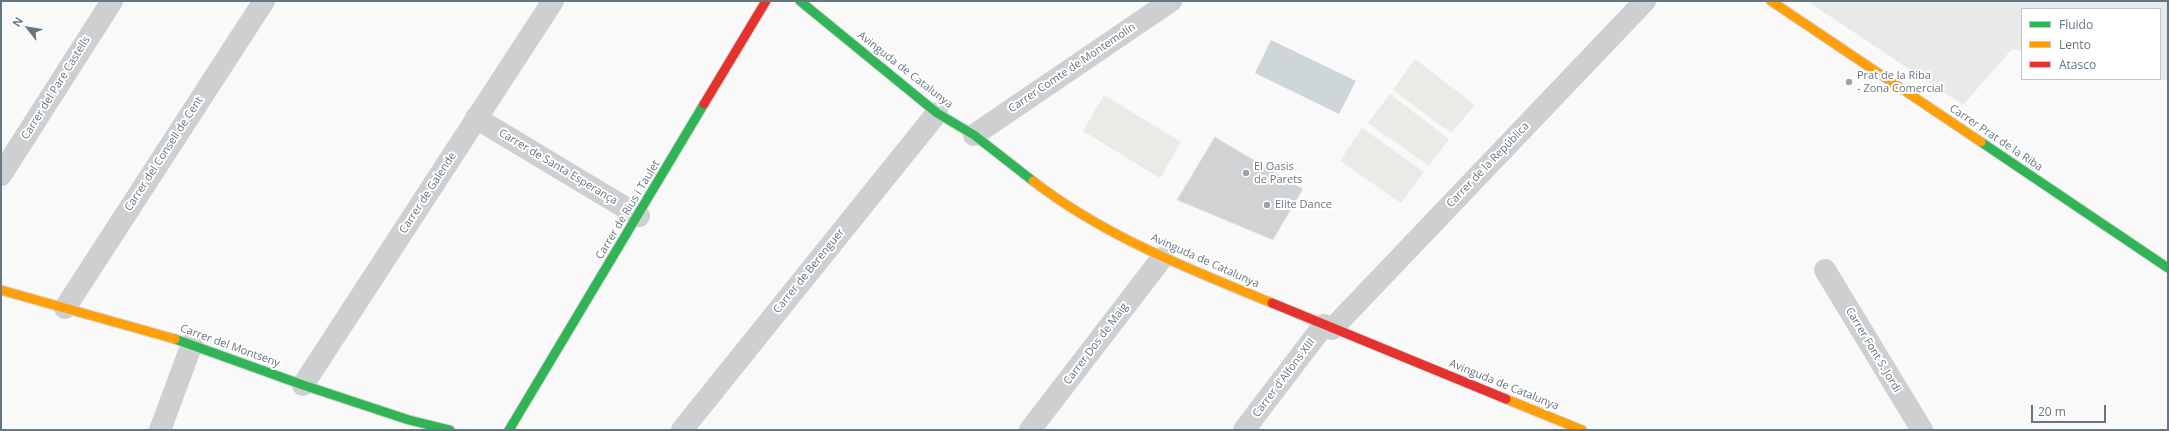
<!DOCTYPE html>
<meta charset="utf-8">
<style>
body{margin:0}
#map{position:relative;width:2169px;height:431px;overflow:hidden;background:#f9f9f9;font-family:"Open Sans",sans-serif}
canvas{display:block}
.frame{position:absolute;inset:0;border:2px solid #657683;pointer-events:none}
.legend{position:absolute;left:2021px;top:8px;width:140px;height:72px;box-sizing:border-box;background:#fff;border:1px solid #c1c8cd;margin:0;padding:5px 7px;list-style:none;font-size:12px;color:#657683}
.legend li{display:flex;align-items:center;gap:8px;height:20px}
.legend b{width:20px;border:1px solid #c1c8cd}
.north{position:absolute;left:8px;top:8px;width:40px;height:40px;-webkit-text-stroke:3px #fff;paint-order:stroke;rotate:301deg;font-size:11px;font-weight:700;line-height:16px;text-align:center;color:#657683}
.north::after{content:'';display:block;margin:auto;width:14px;height:18px;background:#657683;clip-path:polygon(50% 0,100% 100%,50% 72%,0 100%)}
.scale{position:absolute;left:2031px;top:405px;width:75px;height:18px;box-sizing:border-box;border:2px solid #657683;border-top:0;padding-left:5px;font-size:12px;line-height:14px;white-space:nowrap;color:#657683;-webkit-text-stroke:3px #fff;paint-order:stroke}
</style>
<div id="map">
<canvas width="2169" height="431"></canvas>
<div class="frame"></div>
<ul class="legend">
<li><b style="height:5px;background:#30b455"></b>Fluido</li>
<li><b style="height:5px;background:#ff9f0a"></b>Lento</li>
<li><b style="height:5px;background:#e5322d"></b>Atasco</li>
</ul>
<div class="north">N</div>
<div class="scale">20 m</div>
</div>
<script>
const c = document.querySelector('canvas').getContext('2d');
c.lineJoin = 'round';
function fill(path, color) {
  c.fillStyle = color;
  c.fill(path, 'evenodd');
}
function trace(path, color, width, dash) {
  c.strokeStyle = color;
  c.lineWidth = width;
  c.lineCap = dash ? 'butt' : 'round';
  c.setLineDash(dash || []);
  c.stroke(path);
}
function label(font, color, halo, rows, align = 'center') {
  c.font = font + ' "Open Sans",sans-serif';
  c.lineWidth = 4;
  c.setLineDash([]);
  c.textBaseline = 'middle';
  c.strokeStyle = halo;
  c.fillStyle = color;
  for (const [text, x, y, turn = 0] of rows) {
    c.save();
    c.translate(x, y);
    c.rotate((+turn || 0) * Math.PI / 180);
    c.textAlign = isNaN(turn) ? turn : align;
    if (halo) c.strokeText(text, 0, 0);
    c.fillText(text, 0, 0);
    c.restore();
  }
}
const built = new Path2D(`
 M1807 1H2168V81L2159 79 2160 9H2022V51L2012 49 1963 105Z`);
const green = new Path2D(`
 M1415 59 1475 105 1451 133 1393 90Z
 M1390 94 1449 139 1429 166 1368 123Z
 M1104 95 1181 142 1160 178 1083 131Z
 M1362 128 1424 172 1401 203 1340 161Z`);
const water = new Path2D(`
 M1271 40 1356 81 1339 114 1255 73Z`);
const building = new Path2D(`
 M1215 137 1303 189 1273 240 1177 200Z`);
const street = new Path2D(`
 M476 118 639 216
 M974 135 1171 1
 M1 175 112 1
 M1825 270 1922 430
 M65 308 264 1
 M1332 329 1645 1
 M303 385 553 1
 M160 430 192 344
 M682 430 937 113
 M1030 430 1162 258
 M1244 430 1324 325`);
const fast = new Path2D(`
 M800 1 937 113 974 135 1033 181
 M1981 142 2168 268
 M175 339 303 385 409 420 450 430
 M509 430 704 104`);
const slow = new Path2D(`
 M1771 1 1981 142
 M1033 181C1104 236 1189 269 1272 303
 M1 290 175 339
 M1506 399 1582 430`);
const jam = new Path2D(`
 M704 104 766 1
 M1272 303 1506 399`);
const markers = [
 [1849,82,4,"#99a4ac"],
 [1246,173,4,"#99a4ac"],
 [1267,205,4,"#99a4ac"]
];
const streetNames = [
 ["Carrer Comte de Montemolín",1072,68,-34],
 ["Avinguda de Catalunya",905,70,38],
 ["Carrer del Pare Castells",56,88,-58],
 ["Carrer Prat de la Riba",1996,138,34],
 ["Carrer del Consell de Cent",164,154,-57],
 ["Carrer de la República",1488,165,-46],
 ["Carrer de Santa Esperança",558,167,31],
 ["Carrer de Galende",428,193,-57],
 ["Carrer de Rius i Taulet",628,210,-59],
 ["Avinguda de Catalunya",1205,261,24],
 ["Carrer de Berenguer",809,271,-51],
 ["Carrer Dos de Maig",1096,344,-53],
 ["Carrer del Montseny",230,346,20],
 ["Carrer Font S. Jordi",1873,350,59],
 ["Carrer d'Alfons XIII",1284,378,-53],
 ["Avinguda de Catalunya",1504,385,22]
];
const poiNames = [
 ["Prat de la Riba",1857,76],
 ["- Zona Comercial",1857,89],
 ["El Oasis",1254,167],
 ["de Parets",1254,180],
 ["Elite Dance",1275,205]
];
fill(built, '#e8e9e9');
fill(green, '#e8ebe6');
fill(water, '#ced6d9');
fill(building, '#d0d2d3');
trace(building, '#e8e8e8', 1);
trace(fast, '#d5d6d7', 11);
trace(slow, '#d5d6d7', 11);
trace(jam, '#d5d6d7', 11);
trace(street, '#cecfd0', 22);
trace(fast, '#30b455', 9);
trace(slow, '#ff9f0a', 9);
trace(jam, '#e5322d', 9);
for (const [x, y, r, color] of markers) {
  const dot = new Path2D();
  dot.arc(x, y, r, 0, 2 * Math.PI);
  c.fillStyle = color;
  c.fill(dot);
  trace(dot, '#fff', 1.5);
}
label('11px', '#657683', '#fff', streetNames);
label('11px', '#657683', '#fff', poiNames, 'left');
</script>
